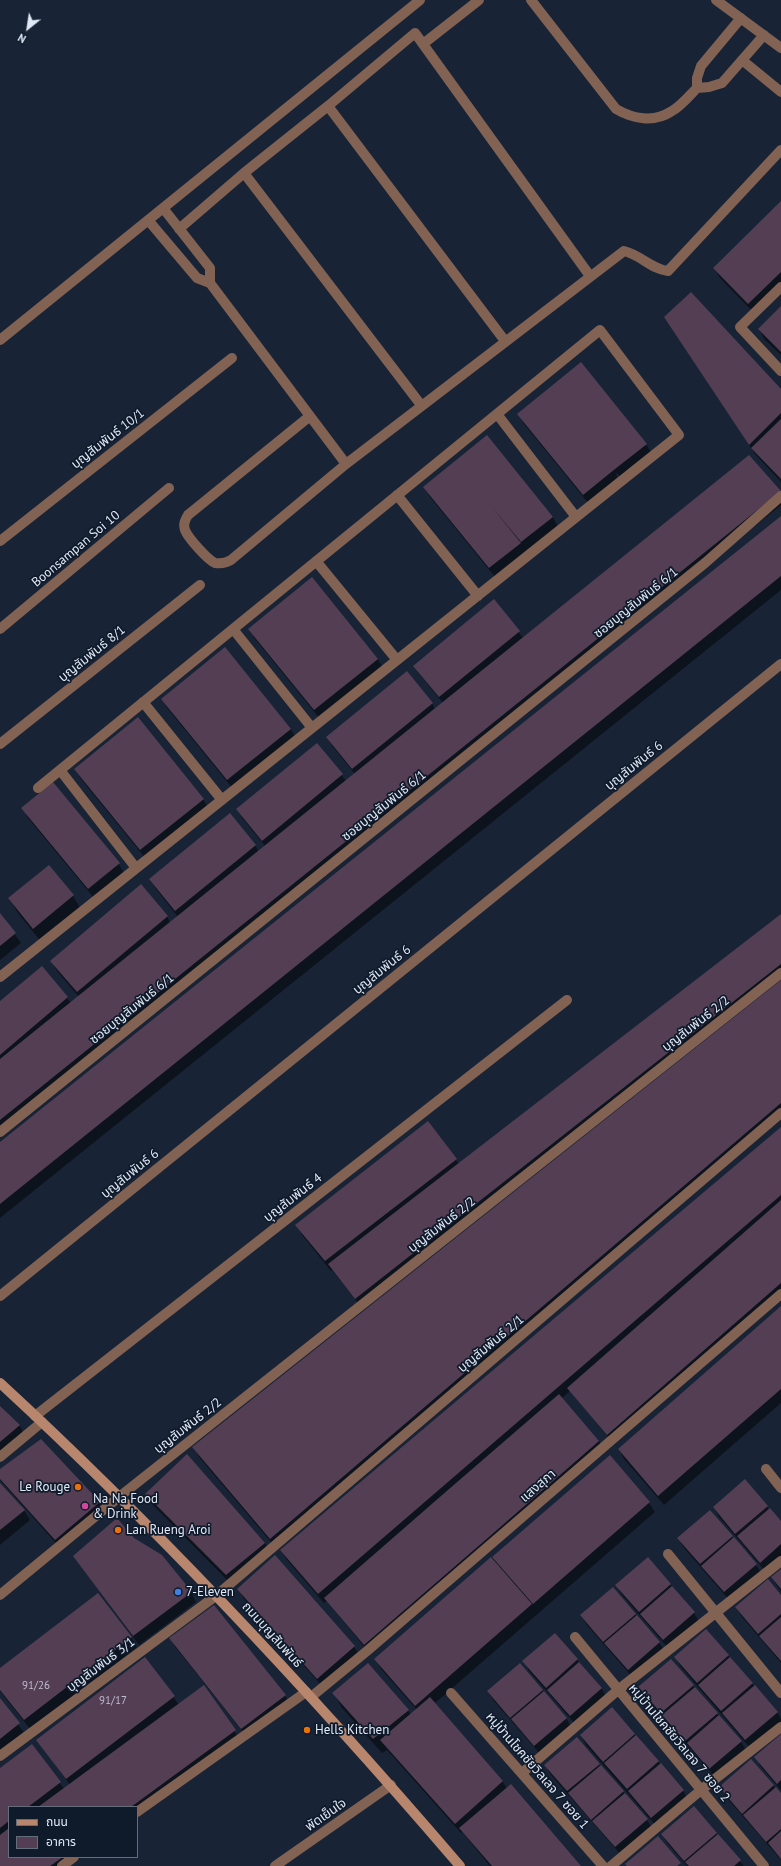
<!DOCTYPE html>
<meta charset="utf-8">
<style>
body{margin:0}
#map{position:relative;width:781px;height:1866px;overflow:hidden;background:#182436;font-family:"PT Sans","Noto Sans Thai",sans-serif}
canvas{display:block}
.legend{position:absolute;left:8px;top:1806px;width:130px;height:52px;box-sizing:border-box;background:#0f1a2b;border:1px solid #636d7c;margin:0;padding:5px 7px;list-style:none;font-size:12px;color:#e1e9f6}
.legend li{display:flex;align-items:center;gap:8px;height:20px}
.legend b{width:20px;border:1px solid #636d7c}
.north{position:absolute;left:8px;top:8px;width:40px;height:40px;-webkit-text-stroke:3px #0f1a2b;paint-order:stroke;rotate:210deg;font-size:11px;font-weight:700;line-height:16px;text-align:center;color:#e1e9f6}
.north::after{content:'';display:block;margin:auto;width:14px;height:18px;background:#e1e9f6;clip-path:polygon(50% 0,100% 100%,50% 72%,0 100%)}
</style>
<div id="map">
<canvas width="781" height="1866"></canvas>
<ul class="legend">
<li><b style="height:5px;background:#b8856d"></b>ถนน</li>
<li><b style="height:11px;background:#533e54"></b>อาคาร</li>
</ul>
<div class="north">N</div>
</div>
<script>
const c = document.querySelector('canvas').getContext('2d');
c.lineJoin = 'round';
function fill(path, color) {
  c.fillStyle = color;
  c.fill(path, 'evenodd');
}
function trace(path, color, width, dash) {
  c.strokeStyle = color;
  c.lineWidth = width;
  c.lineCap = dash ? 'butt' : 'round';
  c.setLineDash(dash || []);
  c.stroke(path);
}
function label(font, color, halo, rows, align = 'center') {
  c.font = font + ' "PT Sans","Noto Sans Thai",sans-serif';
  c.lineWidth = 3.5;
  c.setLineDash([]);
  c.textBaseline = 'middle';
  c.strokeStyle = halo;
  c.fillStyle = color;
  for (const [text, x, y, turn = 0] of rows) {
    c.save();
    c.translate(x, y);
    c.rotate((+turn || 0) * Math.PI / 180);
    c.textAlign = isNaN(turn) ? turn : align;
    if (halo) c.strokeText(text, 0, 0);
    c.fillText(text, 0, 0);
    c.restore();
  }
}
const shadow = new Path2D(`
 M781 203V287L754 313 720 278 714 268Z
 M781 307V355L764 339 759 329Z
 M671 327 781 390V482L755 454Z
 M518 414 646 444 652 454 622 478 615 472 619 480 589 504 524 424Z
 M749 456 781 491V505L0 1134V1002L41 967 71 1003 79 997 57 971 51 961 167 916 170 923 178 917 156 889 150 880 255 845 259 852 265 846 243 819 237 809 317 744 346 781 355 774 333 747 327 737 432 703 435 709 443 703 420 675 414 666 494 601 523 638Z
 M424 487 553 517 558 527 495 577 430 497Z
 M781 517V590L0 1218V1143Z
 M249 629 378 659 383 669 320 719 255 639Z
 M162 699 291 729 296 739 233 789 168 709Z
 M75 769 203 799 209 809 146 859 81 779Z
 M23 808 119 864 124 874 94 898 28 818Z
 M49 866 73 896 82 911 42 943 18 913 9 898Z
 M0 914 21 943 0 960Z
 M781 916V978L362 1308 332 1270 331 1271 302 1235 297 1225 428 1122 459 1164Z
 M781 982V1118L276 1548 199 1457 194 1447Z
 M781 1128V1297L614 1444 570 1391 561 1399 599 1441 604 1451 370 1654 327 1601 324 1603 287 1560 281 1550Z
 M781 1307V1403L664 1505 624 1459 619 1449Z
 M0 1408 20 1426 25 1436 0 1456Z
 M41 1440 99 1503 105 1513 61 1549 0 1480V1470Z
 M609 1457 649 1503 655 1512 435 1703 503 1782 507 1789 579 1866H490L462 1832 461 1833 387 1750 382 1753 342 1708 334 1693 408 1710 411 1715 417 1710 381 1669 376 1659Z
 M0 1484 22 1507 30 1520 0 1545Z
 M146 1494 265 1543 270 1553 232 1585 152 1504Z
 M714 1507H767L781 1523V1559L766 1572 719 1517Z
 M732 1537 756 1565 762 1574 730 1601 684 1548 678 1538Z
 M74 1556 191 1592 196 1602 139 1645Z
 M781 1570V1592L772 1578Z
 M670 1584 694 1613 700 1623 669 1649 622 1595 617 1586Z
 M239 1589 354 1647 360 1656 324 1688 244 1599Z
 M781 1596V1663L742 1617 736 1608Z
 M214 1606 285 1696 291 1705 248 1738 176 1648 170 1638Z
 M635 1614 659 1642 665 1652 634 1679 587 1625 581 1616Z
 M706 1630 777 1712 781 1719V1723L751 1749 681 1667 675 1657Z
 M555 1634 602 1689 607 1698 576 1725 529 1671 524 1661Z
 M131 1637 137 1647 30 1729 0 1691V1670Z
 M145 1658 179 1705 204 1686 241 1741 137 1807H9V1857H82L69 1866H0V1769L32 1745 64 1789 70 1785 37 1740Z
 M693 1686 741 1742 747 1751 716 1778 645 1697 639 1687Z
 M542 1690 566 1718 572 1728 541 1755 494 1701 488 1692Z
 M0 1699 25 1734 0 1753Z
 M634 1734 683 1790 688 1800 657 1827 586 1745 581 1735Z
 M781 1736V1790L761 1767 756 1757Z
 M751 1760 781 1795V1860L726 1797 720 1787Z
 M599 1764 647 1820 653 1830 622 1856 551 1775 545 1765Z
 M716 1833 744 1866H687L668 1844 662 1834Z`);
const building = new Path2D(`
 M781 201V272L748 304 713 268Z
 M691 292 781 389V413L749 445 664 317Z
 M781 306V352L758 329Z
 M581 362 647 444 615 469 575 420 615 469 583 495 517 414Z
 M781 419V479L751 448Z
 M487 435 553 517 521 542 492 507 521 543 489 568 423 487Z
 M749 455 781 491 0 1120V1059Z
 M781 516V576L0 1204V1142Z
 M312 577 378 659 314 710 248 629Z
 M494 599 520 631 439 697 413 666Z
 M225 647 291 729 227 780 161 699Z
 M407 671 433 703 352 769 326 737Z
 M138 717 204 799 140 850 74 769Z
 M317 743 343 774 262 841 236 809Z
 M53 782 120 863 88 889 21 808Z
 M230 813 256 845 175 911 149 879Z
 M49 865 74 895 33 929 8 898Z
 M141 884 168 916 77 992 50 961Z
 M0 913 16 933 0 946Z
 M781 914V964L355 1299 328 1264Z
 M42 966 68 997 0 1055V1001Z
 M781 980V1103L270 1539 192 1447Z
 M428 1121 457 1159 325 1261 295 1225Z
 M781 1127V1195L318 1594 280 1550Z
 M781 1200V1283L607 1435 567 1388Z
 M781 1306V1389L658 1496 618 1449Z
 M559 1394 599 1441 482 1543 441 1496Z
 M0 1406 20 1425 0 1442Z
 M41 1439 100 1502 55 1540 0 1479V1469Z
 M187 1454 265 1543 226 1575 145 1494Z
 M610 1455 650 1502 533 1604 492 1557Z
 M745 1479 768 1506 735 1534 713 1507Z
 M0 1483 25 1510 0 1530Z
 M441 1496 482 1543 364 1645 324 1598Z
 M770 1508 781 1521V1544L760 1563 737 1536Z
 M710 1510 733 1536 700 1564 677 1538Z
 M117 1518 134 1538 162 1555 192 1592 133 1636 73 1556Z
 M734 1537 757 1564 724 1592 701 1566Z
 M275 1555 355 1646 317 1679 237 1589Z
 M491 1557 532 1604 415 1706 374 1659Z
 M648 1557 671 1584 639 1612 615 1585Z
 M781 1569V1589L771 1577Z
 M768 1579 781 1595V1614L758 1634 735 1607Z
 M672 1586 695 1612 663 1640 640 1614Z
 M613 1587 636 1614 603 1642 580 1615Z
 M98 1593 132 1637 24 1720 0 1690V1668Z
 M214 1605 286 1695 241 1729 169 1638Z
 M637 1615 660 1642 628 1670 604 1643Z
 M781 1617V1661L759 1636Z
 M706 1629 729 1655 697 1683 674 1657Z
 M555 1633 578 1659 546 1688 522 1661Z
 M145 1657 175 1696 66 1779 36 1740Z
 M730 1657 753 1683 721 1711 698 1685Z
 M671 1659 694 1685 661 1713 638 1687Z
 M579 1662 602 1688 570 1716 547 1690Z
 M368 1663 409 1710 373 1739 332 1693Z
 M520 1663 543 1690 510 1718 487 1691Z
 M204 1685 236 1730 131 1807H38Z
 M755 1685 778 1712 745 1740 722 1713Z
 M695 1687 718 1713 685 1741 662 1715Z
 M544 1691 567 1718 534 1746 511 1719Z
 M430 1697 503 1781 455 1824 380 1740Z
 M0 1698 20 1723 0 1739Z
 M612 1707 635 1734 603 1762 580 1735Z
 M719 1715 742 1741 709 1769 687 1743Z
 M781 1734V1780L777 1784 754 1757Z
 M636 1735 659 1761 627 1789 604 1763Z
 M577 1737 600 1764 567 1791 544 1765Z
 M32 1744 61 1782 28 1807H9V1821L0 1828V1768Z
 M751 1759 774 1785 742 1814 719 1787Z
 M661 1763 684 1790 651 1818 628 1791Z
 M601 1765 624 1791 591 1820 568 1793Z
 M511 1784 581 1866H492L459 1828Z
 M776 1787 781 1793V1829L766 1842 743 1815Z
 M625 1793 648 1819 615 1847 592 1821Z
 M694 1806 717 1833 684 1861 661 1834Z
 M9 1828V1857H63L50 1866H0V1835Z
 M781 1831V1859L768 1843Z
 M718 1834 741 1860 734 1866H689L685 1862Z
 M658 1836 681 1863 677 1866H627L625 1864Z`);
const street = new Path2D(`
 M531 0 616 109C633 119 654 123 672 111 681 106 689 96 697 88
 M716 0 781 48
 M741 18 701 66 697 78V88L709 87 722 83 764 35
 M423 44 479 0
 M742 60 781 92
 M328 106 415 33 590 276
 M244 173 421 405
 M163 208 210 268V283
 M148 220 197 278 210 283 346 464 624 251C641 255 651 269 668 271L781 150
 M179 229 244 173 328 106 505 341
 M781 287 740 327 781 371
 M0 340 420 0
 M497 414 576 517
 M310 416 188 515C185 520 183 524 185 530 188 538 208 560 215 563 221 564 226 563 231 560L346 464
 M397 495 478 596
 M0 541 232 358
 M316 561 397 660
 M0 629 169 488
 M233 629 312 728
 M143 702 222 800
 M0 744 200 585
 M60 770 136 868
 M0 977 679 435 600 330 38 788
 M0 1132 705 563 781 496
 M0 1296 781 664
 M35 1416 567 1000
 M0 1457 42 1422
 M766 1469 781 1488
 M668 1554 781 1693
 M0 1595 119 1497 781 973
 M575 1637 764 1866
 M451 1693 603 1866
 M311 1697 367 1651 781 1294
 M0 1756 217 1595 781 1113
 M522 1773 618 1690 781 1561
 M137 1812 306 1692
 M62 1866 74 1857
 M275 1866 391 1785
 M611 1866 701 1790 781 1727`);
const secondary = new Path2D(`
 M0 1383C164 1534 315 1697 460 1866`);
const markers = [
 [78,1487,4,"#e8710a"],
 [85,1506,4,"#d1479c"],
 [118,1530,4,"#e8710a"],
 [178,1592,4,"#3f7fe0"],
 [307,1730,4,"#e8710a"]
];
const numberNames = [
 ["91/26",36,1686],
 ["91/17",113,1701]
];
const streetNames = [
 ["บุญสัมพันธ์ 10/1",108,439,-38],
 ["Boonsampan Soi 10",76,549,-40],
 ["ซอยบุญสัมพันธ์ 6/1",636,603,-39],
 ["บุญสัมพันธ์ 8/1",92,654,-39],
 ["บุญสัมพันธ์ 6",634,766,-39],
 ["ซอยบุญสัมพันธ์ 6/1",384,806,-39],
 ["บุญสัมพันธ์ 6",382,970,-39],
 ["ซอยบุญสัมพันธ์ 6/1",132,1009,-39],
 ["บุญสัมพันธ์ 2/2",696,1024,-38],
 ["บุญสัมพันธ์ 6",130,1174,-39],
 ["บุญสัมพันธ์ 4",293,1198,-38],
 ["บุญสัมพันธ์ 2/2",442,1225,-38],
 ["บุญสัมพันธ์ 2/1",491,1344,-40],
 ["บุญสัมพันธ์ 2/2",188,1426,-38],
 ["แสงสุภา",538,1486,-41],
 ["ถนนบุญสัมพันธ์",272,1635,48],
 ["บุญสัมพันธ์ 3/1",101,1665,-37],
 ["หมู่บ้านโชคชัยวิลเลจ 7 ซอย 2",679,1743,50],
 ["หมู่บ้านโชคชัยวิลเลจ 7 ซอย 1",537,1771,49],
 ["พัดเย็นใจ",326,1815,-35]
];
const poiNames = [
 ["Le Rouge",70,1487,"right"],
 ["Na Na Food",93,1499],
 ["& Drink",93,1514],
 ["Lan Rueng Aroi",126,1530],
 ["7-Eleven",186,1592],
 ["Hells Kitchen",315,1730]
];
fill(shadow, '#0007');
fill(building, '#533e54');
trace(street, '#826253', 10);
trace(secondary, '#b8856d', 10);
for (const [x, y, r, color] of markers) {
  const dot = new Path2D();
  dot.arc(x, y, r, 0, 2 * Math.PI);
  c.fillStyle = color;
  c.fill(dot);
  trace(dot, '#0f1a2b', 1.5);
}
label('11px', '#bebece', null, numberNames);
label('13px', '#e1e9f6', '#0f1a2b', streetNames);
label('13px', '#e1e9f6', '#0f1a2b', poiNames, 'left');
</script>
